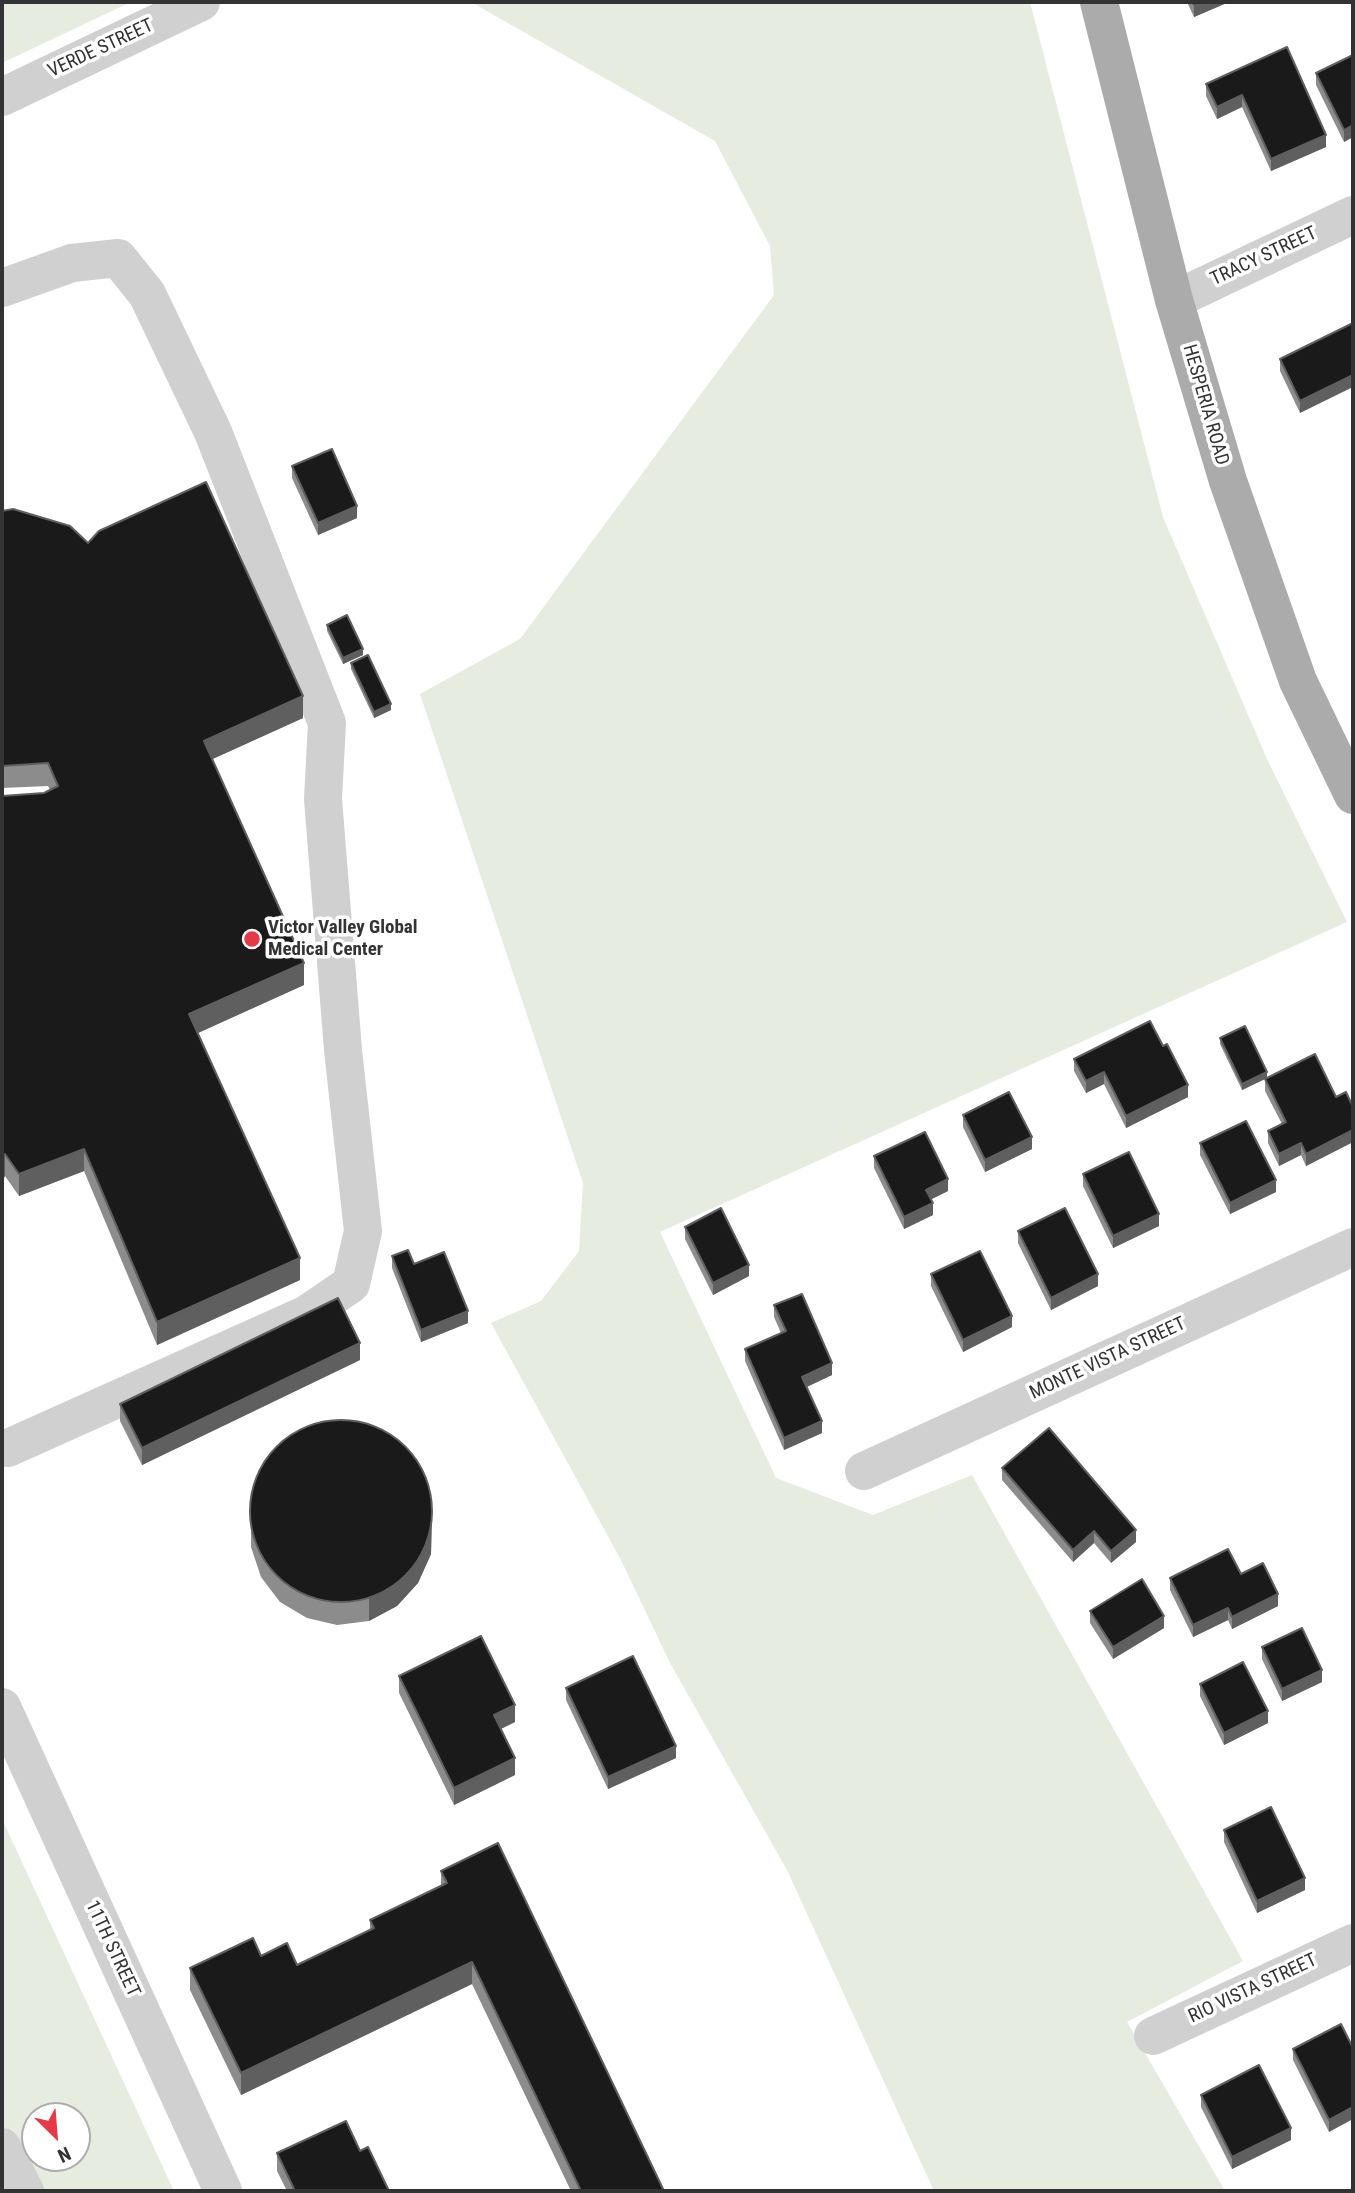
<!DOCTYPE html>
<style>
body{margin:0}
#map{position:relative;width:1355px;height:2193px;overflow:hidden;background:#fff;font-family:"Roboto Condensed",sans-serif}
canvas{display:block}
.frame{position:absolute;inset:0;border:4px solid #333;pointer-events:none}
.north{position:absolute;left:21px;top:2102px;width:70px;height:70px;box-sizing:border-box;background:#fff;border:2px solid #adadad;border-radius:50%;rotate:155deg;font-size:19px;font-weight:700;line-height:28px;text-align:center;color:#333}
.north::after{content:'';display:block;margin:auto;width:24px;height:32px;background:#e63946;clip-path:polygon(50% 0,100% 100%,50% 72%,0 100%)}
</style>
<div id="map">
<canvas width="1355" height="2193"></canvas>
<div class="frame"></div>
<div class="north">N</div>
</div>
<script>
const c = document.querySelector('canvas').getContext('2d');
c.lineJoin = 'round';
function fill(path, color) {
  c.fillStyle = color;
  c.fill(path, 'evenodd');
}
function trace(path, color, width, dash) {
  c.strokeStyle = color;
  c.lineWidth = width;
  c.lineCap = dash ? 'butt' : 'round';
  c.setLineDash(dash || []);
  c.stroke(path);
}
function label(font, color, halo, rows, align = 'center') {
  c.font = font + ' "Roboto Condensed",sans-serif';
  c.lineWidth = 7;
  c.setLineDash([]);
  c.textBaseline = 'middle';
  c.strokeStyle = halo;
  c.fillStyle = color;
  for (const [text, x, y, turn = 0] of rows) {
    c.save();
    c.translate(x, y);
    c.rotate((+turn || 0) * Math.PI / 180);
    c.textAlign = isNaN(turn) ? turn : align;
    if (halo) c.strokeText(text, 0, 0);
    c.fillText(text, 0, 0);
    c.restore();
  }
}
const green = new Path2D(`
 M2 2H131L2 63Z
 M471 2H1030L1163 517 1267 759 1347 922 660 1232 776 1478 873 1515 972 1475 1243 1961 1127 2022 1225 2191H934L787 1870 670 1663 621 1560 491 1323 541 1301 579 1251 583 1183 420 694 520 639 774 295 770 246 715 141Z
 M2 1819 174 2191H2ZM35 2116H77V2158H35Z`);
const minor = new Path2D(`
 M2 97 201 2
 M2 288 72 263 118 258 147 294 213 432 327 723 323 799 343 1050 363 1231 351 1284 307 1314 8 1448
 M1174 300 1353 215
 M864 1471 1353 1247
 M2 1707 223 2191
 M1153 2036 1353 1943
 M2 2147 25 2191`);
const major = new Path2D(`
 M1099 2 1174 300 1228 481 1298 681 1353 795`);
const wall = new Path2D(`
 M1187 2H1229L1194 17Z
 M1287 47 1326 147 1271 171 1242 107 1217 119 1206 96V84Z
 M1353 55V137L1344 142 1316 85V73Z
 M1353 323 1300 413 1280 371V359Z
 M292 466 357 518 318 535 292 478Z
 M2 511 88 543 303 718 212 759 304 985 198 1033 300 1280 157 1345 84 1171 19 1196 5 1176 2 1181 44 793 50 790 48 786 2 788Z
 M327 625 363 655 343 664 327 631Z
 M351 663 391 710 374 718 351 669Z
 M1220 1038 1267 1078 1336 1097 1353 1107V1142L1306 1166 1301 1155 1279 1166 1268 1143V1131L1282 1124 1265 1091V1079L1242 1090 1220 1044Z
 M1074 1059 1188 1097 1126 1128 1104 1084 1086 1093 1074 1071Z
 M963 1115 1032 1149 985 1172 963 1127Z
 M1200 1143 1276 1192 1230 1214 1200 1155Z
 M874 1156 948 1191 931 1199 933 1215 904 1229 874 1168Z
 M1083 1174 1159 1226 1113 1248 1083 1186Z
 M685 1227 749 1276 713 1295 685 1239Z
 M1018 1231 1098 1286 1051 1310 1018 1243Z
 M392 1256 414 1264 468 1323 421 1342 392 1268Z
 M931 1274 1012 1327 963 1352 931 1286Z
 M774 1305 832 1375 807 1387 822 1433 784 1450 745 1361V1349L781 1333 774 1317Z
 M360 1360 142 1465 120 1421V1404Z
 M1002 1468 1136 1542 1111 1563 1094 1543 1073 1562 1002 1480Z
 M251 1494 432 1523 431 1554 418 1583 397 1606 369 1621 337 1625 307 1618 280 1602 261 1577 251 1547Z
 M1241 1574 1278 1606 1232 1629 1228 1620 1193 1637 1170 1590V1578Z
 M1090 1611 1164 1628 1113 1659 1090 1623Z
 M1262 1647 1322 1682 1282 1701 1262 1659Z
 M399 1676 515 1722 501 1729 515 1775 454 1805 399 1693Z
 M1200 1684 1268 1723 1224 1745 1200 1696Z
 M566 1688 676 1758 608 1789 566 1700Z
 M1224 1830 1305 1890 1257 1913 1224 1842Z
 M441 1871 664 2191H571L472 1984 241 2095 190 1990V1968L261 1956 297 1965 370 1931V1920L441 1886Z
 M1341 2024 1329 2132 1293 2060V2049Z
 M1201 2095 1291 2140 1232 2169 1201 2107Z
 M360 2151 389 2191H287L277 2171V2153Z`);
const shadedWall = new Path2D(`
 M1202 2H1229L1194 17V5Z
 M1242 95V107L1217 119V107Z
 M1353 125V137L1344 142V130Z
 M1326 135V147L1271 171V159Z
 M1353 375V387L1300 413V401Z
 M357 506V518L318 535V523Z
 M363 649V655L343 664V658Z
 M303 696V718L204 763V741Z
 M391 704V710L374 718V712Z
 M304 963V985L189 1037V1014Z
 M1104 1072V1084L1086 1093V1081Z
 M1267 1072V1078L1242 1090V1084Z
 M1188 1085V1097L1126 1128V1116Z
 M1353 1130V1142L1306 1166V1154Z
 M1032 1137V1149L985 1172V1160Z
 M1301 1143V1155L1279 1166V1154Z
 M84 1149V1171L19 1196V1174Z
 M5 1154V1176L2 1181V1159Z
 M948 1179V1191L926 1202V1190Z
 M1276 1180V1192L1230 1214V1203Z
 M933 1203V1215L904 1229V1217Z
 M1159 1214V1226L1113 1248V1236Z
 M300 1258V1280L157 1345V1322Z
 M749 1265V1276L713 1295V1283Z
 M1098 1274V1286L1051 1310V1298Z
 M468 1311V1323L421 1342V1330Z
 M1012 1316V1327L963 1352V1340Z
 M360 1343V1360L142 1465V1448Z
 M832 1363V1375L802 1389V1377Z
 M822 1421V1433L784 1450V1438Z
 M432 1501 431 1554 418 1583 397 1606 369 1621V1598Z
 M1136 1530V1542L1111 1563V1551Z
 M1094 1531V1543L1073 1562V1550Z
 M1278 1594V1606L1232 1629V1617Z
 M1228 1608V1620L1193 1637V1625Z
 M1164 1616V1628L1113 1659V1647Z
 M1322 1670V1682L1282 1701V1689Z
 M515 1705V1722L494 1732V1715Z
 M1268 1711V1723L1224 1745V1733Z
 M676 1746V1758L608 1789V1777Z
 M515 1758V1775L454 1805V1788Z
 M1305 1878V1890L1257 1913V1901Z
 M472 1962V1984L241 2095V2073Z
 M1353 2107V2119L1329 2132V2120Z
 M1291 2128V2140L1232 2169V2157Z`);
const building = new Path2D(`
 M1192 2H1202L1194 5Z
 M1287 47 1326 135 1271 159 1242 95 1217 107 1206 84Z
 M1353 55V125L1344 130 1316 73Z
 M1353 323V375L1300 401 1280 359Z
 M332 449 357 506 318 523 292 466Z
 M206 482 303 696 204 741 304 963 189 1014 300 1258 157 1322 84 1149 19 1174 5 1154 2 1159V796L44 793 58 786 48 763 2 766V511L13 509 70 526 88 543 99 531Z
 M347 615 363 649 343 658 327 625Z
 M368 655 391 704 374 712 351 663Z
 M1150 1021 1163 1046 1167 1044 1188 1085 1126 1116 1104 1072 1086 1081 1074 1059Z
 M1245 1026 1267 1072 1242 1084 1220 1038Z
 M1315 1054 1336 1097 1346 1092 1353 1107V1130L1306 1154 1301 1143 1279 1154 1268 1131 1286 1122 1265 1079Z
 M1009 1092 1032 1137 985 1160 963 1115Z
 M1246 1121 1276 1180 1230 1203 1200 1143Z
 M925 1132 948 1179 926 1190 933 1203 904 1217 874 1156Z
 M1129 1152 1159 1214 1113 1236 1083 1174Z
 M721 1208 749 1265 713 1283 685 1227Z
 M1065 1208 1098 1274 1051 1298 1018 1231Z
 M408 1250 414 1264 444 1252 468 1311 421 1330 392 1256Z
 M980 1251 1012 1316 963 1340 931 1274Z
 M802 1294 832 1363 802 1377 822 1421 784 1438 745 1349 786 1331 774 1305Z
 M338 1298 360 1343 142 1448 120 1404Z
 M250 1511a91 91 0 1 1 182 0a91 91 0 1 1-182 0Z
 M1049 1428 1136 1530 1111 1551 1094 1531 1073 1550 1002 1468Z
 M1228 1549 1241 1574 1263 1563 1278 1594 1232 1617 1228 1608 1193 1625 1170 1578Z
 M1142 1579 1164 1616 1113 1647 1090 1611Z
 M1302 1628 1322 1670 1282 1689 1262 1647Z
 M481 1636 515 1705 494 1715 515 1758 454 1788 399 1676Z
 M633 1656 676 1746 608 1777 566 1688Z
 M1243 1662 1268 1711 1224 1733 1200 1684Z
 M1271 1807 1305 1878 1257 1901 1224 1830Z
 M498 1843 664 2191H581L472 1962 241 2073 190 1968 253 1938 261 1956 287 1943 297 1965 374 1928 370 1920 447 1883 441 1871Z
 M1341 2024 1353 2048V2107L1329 2120 1293 2049Z
 M1259 2065 1291 2128 1232 2157 1201 2095Z
 M346 2121 360 2151 368 2147 389 2191H295L277 2153Z`);
const markers = [
 [252,939,9,"#e63946"]
];
const streetNames = [
 ["VERDE STREET",101,49,-25],
 ["TRACY STREET",1264,257,-25],
 ["HESPERIA ROAD",1205,405,74],
 ["MONTE VISTA STREET",1108,1359,-25],
 ["11TH STREET",112,1949,65],
 ["RIO VISTA STREET",1253,1989,-25]
];
const poiNames = [
 ["Victor Valley Global",268,928],
 ["Medical Center",268,950]
];
fill(green, '#e6ecdf');
trace(minor, '#d0d0d0', 38);
trace(major, '#ababab', 38);
fill(wall, '#8c8c8c');
fill(shadedWall, '#5f5f5f');
fill(building, '#1a1a1a');
trace(building, '#5f5f5f', 2);
for (const [x, y, r, color] of markers) {
  const dot = new Path2D();
  dot.arc(x, y, r, 0, 2 * Math.PI);
  c.fillStyle = color;
  c.fill(dot);
  trace(dot, '#fff', 2.5);
}
label('19px', '#333', '#fff', streetNames);
label('bold 19px', '#333', '#fff', poiNames, 'left');
</script>
